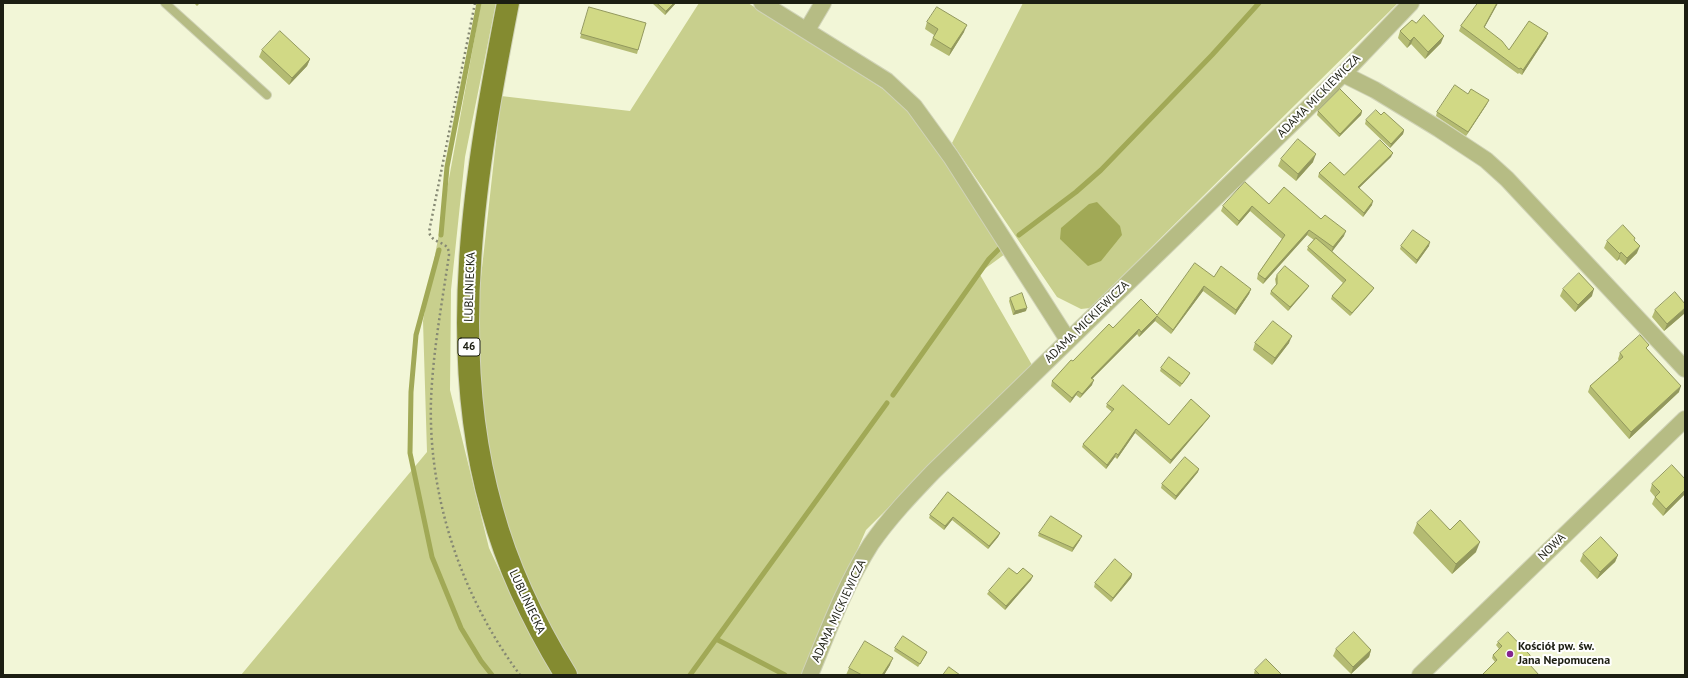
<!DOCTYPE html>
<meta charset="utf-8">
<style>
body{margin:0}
#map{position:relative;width:1688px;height:678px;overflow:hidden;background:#f2f6d7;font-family:"PT Sans",sans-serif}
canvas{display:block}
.frame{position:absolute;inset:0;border:4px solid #1c1e12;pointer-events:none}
</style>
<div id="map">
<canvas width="1688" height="678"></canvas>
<div class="frame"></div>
</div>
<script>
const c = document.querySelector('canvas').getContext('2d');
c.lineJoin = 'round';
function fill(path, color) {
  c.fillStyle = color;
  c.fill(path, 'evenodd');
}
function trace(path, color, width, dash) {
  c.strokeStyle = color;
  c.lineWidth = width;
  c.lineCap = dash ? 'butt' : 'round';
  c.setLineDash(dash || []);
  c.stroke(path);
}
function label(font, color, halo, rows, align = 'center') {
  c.font = font + ' "PT Sans",sans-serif';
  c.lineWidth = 4;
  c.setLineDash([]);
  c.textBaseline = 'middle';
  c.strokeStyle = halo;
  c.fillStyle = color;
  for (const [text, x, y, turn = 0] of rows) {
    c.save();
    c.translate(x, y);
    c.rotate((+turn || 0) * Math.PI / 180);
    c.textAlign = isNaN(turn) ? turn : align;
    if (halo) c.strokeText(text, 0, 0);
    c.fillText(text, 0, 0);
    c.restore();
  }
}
const green = new Path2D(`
 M481 3H496L465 157 451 290 450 390 489 548 526 627 556 675H241L427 452 423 321Z
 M699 3H748L838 59 904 103 932 140 1005 254 979 273 1032 365 866 530 803 675H575L523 581 505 521 485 442 481 390 478 304 501 96 630 111Z
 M1023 3H1398L1090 308 1081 309 1057 297 952 143Z`);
const water = new Path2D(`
 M1097 202 1120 226 1122 235 1101 261 1088 266 1060 239 1061 228 1089 204Z`);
const stream = new Path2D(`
 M441 235 447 167 479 3
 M1019 235 1076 192 1101 170 1212 55 1259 3
 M439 250 416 335 411 392 410 453 432 557 461 628 481 661 492 675
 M893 395 989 259 999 249
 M716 639 785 675
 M690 675 887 403`);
const path = new Path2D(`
 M475 3 429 232C433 246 449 239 449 255 442 303 433 351 431 400 428 498 462 597 520 675`);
const lane = new Path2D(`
 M165 3 267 95`);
const street = new Path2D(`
 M762 3 887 81 914 106 951 157 1068 340
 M807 30 823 3
 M1343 74 1375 90 1439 129 1486 160 1507 179 1685 369
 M810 675C828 631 845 585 871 544 889 518 911 495 933 472L1346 71 1411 3
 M1420 675 1685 419`);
const primary = new Path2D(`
 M508 3C476 167 445 346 492 510 508 569 534 623 566 675`);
const wall = new Path2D(`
 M194 3H200L197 6Z
 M652 3H676L665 15Z
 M1477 3H1498L1484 28 1509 50 1548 33 1546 38 1522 75 1519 73 1518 74 1459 31 1461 26 1478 3Z
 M588 11 638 50 637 54 580 38Z
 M927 22 964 32 949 56 930 45 934 35 925 29Z
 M1416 23 1441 43 1425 59 1411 44 1407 48 1398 38 1400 31Z
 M262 50 310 59 307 66 289 85 259 57Z
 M1468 94 1487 104 1466 136 1436 116 1437 112Z
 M1318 111H1362L1361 115 1339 137 1317 115Z
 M1366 120 1404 130 1403 134 1390 148 1365 124Z
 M1391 157 1359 188 1372 205 1363 217 1318 177 1319 173 1344 175Z
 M1281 159 1313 162 1296 181 1278 166Z
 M1269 204 1321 219 1344 236 1332 251 1372 291 1350 316 1331 299 1332 296 1343 283 1307 250 1308 247 1314 240 1307 235 1263 284 1257 279 1258 274 1282 239 1250 211 1237 226 1221 211 1223 206Z
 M1607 241H1635L1637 253 1625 265 1619 259 1617 261 1604 248Z
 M1401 246H1429L1416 264 1400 249Z
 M1277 275 1309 286 1307 289 1288 311 1270 294 1271 291 1276 285 1275 279Z
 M1214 277 1251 289 1249 294 1235 315 1203 291 1171 334 1155 321 1139 337 1137 334 1092 379V385L1080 398 1076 395 1070 403 1051 386 1052 381 1073 361 1113 328 1157 315Z
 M1563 289 1592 296 1575 312 1560 296Z
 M1010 298 1026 311 1013 315 1009 301Z
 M1655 310 1685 313 1664 331 1652 317Z
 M1255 343H1289L1272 365 1253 350Z
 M1648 350 1679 392 1629 439 1588 392 1590 386 1619 361 1618 359 1620 353Z
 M1161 368 1190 373 1188 377 1180 387 1160 371Z
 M1107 404 1169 425 1210 416 1208 419 1170 464 1135 433 1117 459 1115 457 1106 469 1082 447 1083 444 1112 412 1106 407Z
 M1198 472 1175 500 1161 488 1162 484Z
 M1685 479V494L1663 516 1652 504 1655 497 1650 491 1652 484Z
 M948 492 1000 533 998 537 988 549 952 520 944 530 929 518 930 515Z
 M1417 523 1450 530 1476 552 1452 574 1413 533Z
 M1039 533 1080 540 1072 552 1038 536Z
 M1583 554 1618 555 1615 562 1597 579 1580 561Z
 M1132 574 1131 578 1111 602 1094 587 1095 583Z
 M1031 580 1005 610 987 594 989 591Z
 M1498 642 1530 665 1495 662 1492 658 1493 655 1499 649 1496 645Z
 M895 648 927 652 926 655 918 667 894 651Z
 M1336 649 1371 650 1369 657 1351 674 1333 656Z
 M890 665 884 675H846L849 668Z
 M1255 670 1282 675H1255L1254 673Z`);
const shadedWall = new Path2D(`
 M674 3H676L665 15 666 11Z
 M1497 3H1498L1482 32 1484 27Z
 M967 25 964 32 949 56 951 49Z
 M1548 33 1546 38 1522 75 1523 70Z
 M1444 36 1441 43 1425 59 1428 52Z
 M1414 37 1411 44 1407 48 1410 41Z
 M310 59 307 66 289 85 292 78Z
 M1489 100 1487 104 1466 136 1468 132Z
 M1362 111 1361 115 1339 137 1340 134Z
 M1404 130 1403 134 1390 148 1391 144Z
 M1393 153 1391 157 1356 191 1358 187Z
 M1316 154 1313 162 1296 181 1298 174Z
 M1373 201 1372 205 1363 217 1364 213Z
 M1252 206 1250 211 1237 226 1239 221Z
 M1309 230 1307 235 1263 284 1265 279Z
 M1346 231 1344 236 1331 253 1333 247Z
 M1430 242 1429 246 1416 264 1417 260Z
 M1640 246 1637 253 1625 265 1627 258Z
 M1621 252 1619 259 1617 261 1620 254Z
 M1204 286 1203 291 1171 334 1173 330Z
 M1309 286 1307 289 1288 311 1290 307Z
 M1374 288 1372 291 1350 316 1352 313Z
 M1251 289 1249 294 1235 315 1236 310Z
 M1594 289 1592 296 1575 312 1578 305Z
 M1027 308 1026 311 1013 315 1015 311Z
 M1685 308V313L1664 331 1667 324Z
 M1157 316 1155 321 1139 337 1141 332Z
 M1139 329 1137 334 1089 382 1091 378Z
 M1292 336 1289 343 1272 365 1275 358Z
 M1094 380 1092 385 1080 398 1082 394Z
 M1681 386 1679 392 1629 439 1631 432Z
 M1078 391 1076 395 1070 403 1072 398Z
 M1210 416 1208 419 1170 464 1171 460Z
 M1136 429 1135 433 1117 459 1118 455Z
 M1116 453 1115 457 1106 469 1107 465Z
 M1199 469 1198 472 1175 500 1176 496Z
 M1685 490V494L1663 516 1666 509Z
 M953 517 952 520 944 530 945 526Z
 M1000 533 998 537 988 549 989 546Z
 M1082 536 1080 540 1072 552 1073 548Z
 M1480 542 1476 552 1452 574 1456 564Z
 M1618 555 1615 562 1597 579 1600 572Z
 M1132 574 1131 578 1111 602 1113 598Z
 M1033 576 1031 580 1005 610 1006 606Z
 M1371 650 1369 657 1351 674 1353 667Z
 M893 658 890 665 884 675H882Z`);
const building = new Path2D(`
 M657 3H674L666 11Z
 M1478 3H1497L1484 27 1502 41 1509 50 1529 21 1548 33 1523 70 1521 68 1519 69 1461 26Z
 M589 7 646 23 638 50 581 34Z
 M937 7 967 25 951 49 933 38 938 29 927 22Z
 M1424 15 1444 36 1428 52 1414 37 1410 41 1400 31 1412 20 1416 23Z
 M280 31 310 59 292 78 262 50Z
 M1455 85 1468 94 1471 89 1489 100 1468 132 1437 112Z
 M1340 89 1362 111 1340 134 1318 111Z
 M1376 110 1381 115 1384 112 1404 130 1391 144 1366 120Z
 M1298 139 1316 154 1298 174 1281 159Z
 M1380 140 1393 153 1358 187 1373 201 1364 213 1319 173 1330 162 1344 175Z
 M1245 182 1269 204 1284 187 1321 219 1325 215 1346 231 1333 247 1309 230 1265 279 1258 274 1285 235 1252 206 1239 221 1223 206Z
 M1623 225 1635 238 1634 240 1640 246 1627 258 1621 252 1620 254 1607 241Z
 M1413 230 1430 242 1417 260 1401 246Z
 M1316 238 1374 288 1352 313 1332 296 1346 280 1308 247Z
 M1195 263 1214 277 1221 266 1251 289 1236 310 1204 286 1173 330 1157 316 1141 332 1139 329 1091 378 1094 380 1082 394 1078 391 1072 398 1052 381 1071 360 1073 361 1109 324 1113 328 1141 299 1157 315Z
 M1285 266 1309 286 1290 307 1271 291 1277 284V275Z
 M1579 273 1594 289 1578 305 1563 289Z
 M1675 292 1685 304V308L1667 324 1655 310Z
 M1022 293 1027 308 1015 311 1010 298Z
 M1273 321 1292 336 1275 358 1255 343Z
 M1640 335 1649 345 1646 348 1681 386 1631 432 1590 386 1623 357 1620 353Z
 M1169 357 1190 373 1182 384 1161 368Z
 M1123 385 1169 425 1191 399 1210 416 1171 460 1136 429 1118 455 1116 453 1107 465 1083 444 1114 409 1107 404Z
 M1185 457 1199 469 1176 496 1162 484Z
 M1672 465 1685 479V490L1666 509 1655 497 1660 492 1652 484Z
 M948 492 1000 533 989 546 953 517 945 526 930 515Z
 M1431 510 1450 530 1460 520 1480 542 1456 564 1417 523Z
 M1051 516 1082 536 1073 548 1039 533Z
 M1601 537 1618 555 1600 572 1583 554Z
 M1115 559 1132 574 1113 598 1095 583Z
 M1009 568 1017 574 1023 568 1033 576 1006 606 989 591Z
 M1354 632 1371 650 1353 667 1336 649Z
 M1508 632 1530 655V665L1539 675H1482L1497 660 1493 655 1502 646 1498 642Z
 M903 636 927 652 920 664 895 648Z
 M865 641 893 658 882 675H862L849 668Z
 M1266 659 1282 675H1260L1255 670Z
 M949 667 960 675H943Z`);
const markers = [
 [1510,654,4,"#84258f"]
];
const shields = [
 [469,347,22]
];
const shieldNames = [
 ["46",469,347]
];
const streetNames = [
 ["ADAMA MICKIEWICZA",1319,96,-45],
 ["LUBLINIECKA",470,287,-88],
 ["ADAMA MICKIEWICZA",1087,322,-44],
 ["NOWA",1552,547,-44],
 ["LUBLINIECKA",527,602,65],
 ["ADAMA MICKIEWICZA",839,611,-65]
];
const poiNames = [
 ["Kościół pw. św.",1518,647],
 ["Jana Nepomucena",1518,661]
];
fill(green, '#c8cf8d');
fill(water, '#a1a956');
trace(stream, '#a1a956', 5);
trace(lane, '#d0d3b7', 10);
trace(street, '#d0d3b7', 18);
trace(primary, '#d0d3b7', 24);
trace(path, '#858873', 2.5, [2, 3]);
trace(lane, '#b6bc84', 8);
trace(street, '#b6bc84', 16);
trace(primary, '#848b30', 22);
fill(wall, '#b4bb72');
fill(shadedWall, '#92985d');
fill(building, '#d1d985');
trace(building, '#92985d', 1);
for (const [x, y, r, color] of markers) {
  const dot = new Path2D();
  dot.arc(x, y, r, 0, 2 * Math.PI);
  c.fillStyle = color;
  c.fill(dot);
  trace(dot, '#fff', 1.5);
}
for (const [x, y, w] of shields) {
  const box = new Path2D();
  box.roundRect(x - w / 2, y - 9, w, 18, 3);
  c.fillStyle = '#fff';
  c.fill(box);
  trace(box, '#1c1e12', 1);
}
label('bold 11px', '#1c1e12', null, shieldNames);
label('12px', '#1c1e12', '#fff', streetNames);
label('bold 12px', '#1c1e12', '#fff', poiNames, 'left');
</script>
